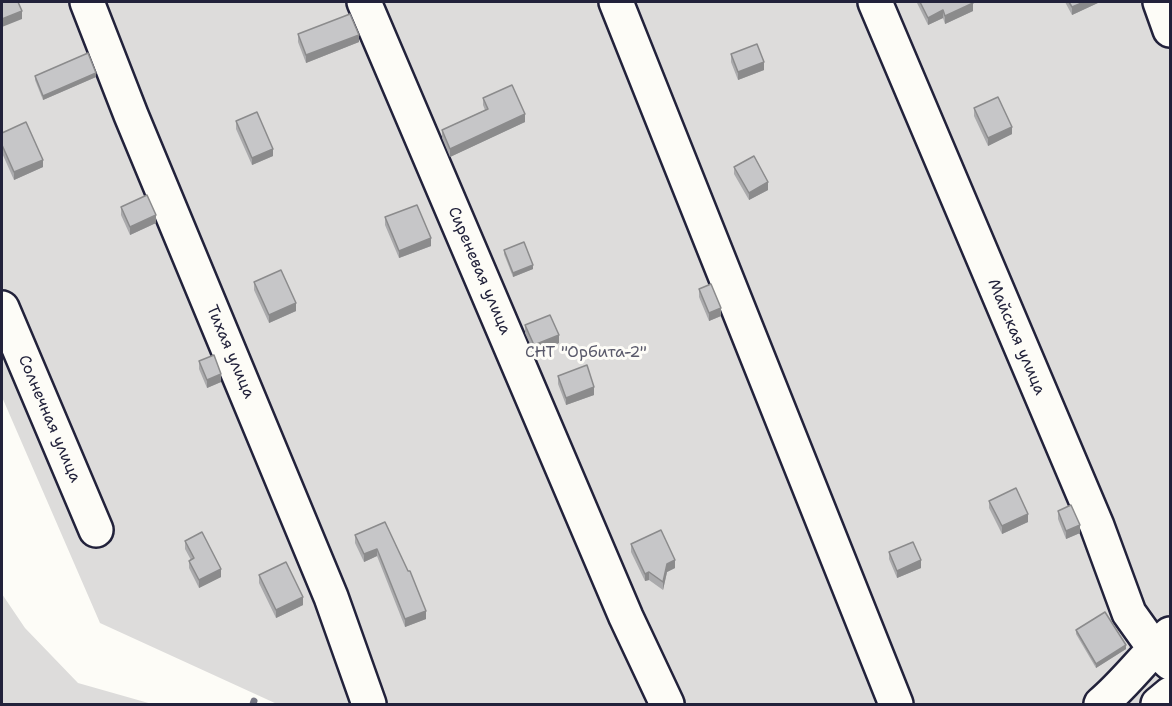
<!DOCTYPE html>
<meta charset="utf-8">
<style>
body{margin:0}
#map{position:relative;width:1172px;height:706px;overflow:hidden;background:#fdfcf7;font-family:"Shantell Sans",sans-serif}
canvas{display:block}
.frame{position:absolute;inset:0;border:3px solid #22223b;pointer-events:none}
</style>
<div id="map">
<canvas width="1172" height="706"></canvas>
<div class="frame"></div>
</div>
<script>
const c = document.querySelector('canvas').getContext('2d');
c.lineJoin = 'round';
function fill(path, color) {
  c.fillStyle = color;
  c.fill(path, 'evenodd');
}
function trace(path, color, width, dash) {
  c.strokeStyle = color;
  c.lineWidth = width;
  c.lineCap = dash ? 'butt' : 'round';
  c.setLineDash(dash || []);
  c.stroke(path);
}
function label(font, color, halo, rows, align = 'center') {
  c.font = font + ' "Shantell Sans",sans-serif';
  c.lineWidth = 6;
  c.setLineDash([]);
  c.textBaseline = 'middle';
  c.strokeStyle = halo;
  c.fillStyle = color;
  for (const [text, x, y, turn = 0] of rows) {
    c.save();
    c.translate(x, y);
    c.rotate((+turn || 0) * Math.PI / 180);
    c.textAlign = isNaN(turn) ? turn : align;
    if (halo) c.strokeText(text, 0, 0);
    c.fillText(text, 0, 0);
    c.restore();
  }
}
const green = new Path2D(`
 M2 2H1170V704H277L100 623 2 397Z
 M2 594 25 628 78 683 152 704H2Z`);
const stream = new Path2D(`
 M253 704 254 701`);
const minor = new Path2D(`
 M87 2 131 115 331 597 369 704
 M364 2 626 617 667 704
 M616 2 896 704
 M875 2 1097 526 1129 613 1154 648 1170 663
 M1160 2 1170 30
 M2 308 96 530
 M1101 704C1126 683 1145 656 1170 634
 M1158 704 1170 694`);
const wall = new Path2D(`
 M917 2H972L973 11 945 24 943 18 928 25 917 3Z
 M1065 2H1100L1072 15Z
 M298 34 359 42 306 63 298 42Z
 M731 54 764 70 738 80 731 62Z
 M35 76 96 77 43 100 35 80Z
 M483 98 525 122 450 157 442 138V130L485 110 483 105Z
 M974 108 1012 134 988 146 974 116Z
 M236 121 273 156 252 165 236 129Z
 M2 133 43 167 14 180 2 153Z
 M734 167 768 190 749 200 734 174Z
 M121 207 156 223 130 235 121 215Z
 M385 217 431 246 399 258 385 225Z
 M504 250 533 269 513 277 504 254Z
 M254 282 296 311 269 323 254 290Z
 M699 289 721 316 709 321 699 297Z
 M525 325 559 343 534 353 525 333Z
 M199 361 221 382 207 388 199 369Z
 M558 376 594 395 566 405 558 384Z
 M989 501 1028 522 1002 534 989 508Z
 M1058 511 1080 533 1066 539 1058 519Z
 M385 522 408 571 426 619 405 627 377 556 364 562 355 543V535Z
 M185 541 221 577 199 588 189 568V561L191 560 185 549Z
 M631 544 675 568 667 572 663 590 649 580 645 581 631 552Z
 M889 552 921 568 897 578 889 559Z
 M259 575 303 605 276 618 259 583Z
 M1076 630 1126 649 1096 668 1076 634Z`);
const shadedWall = new Path2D(`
 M1084 2H1100L1072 15V7Z
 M973 3V11L945 24V16Z
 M943 10V18L928 25V18Z
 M22 11V19L2 27V19Z
 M359 35V42L306 63V55Z
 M764 62V70L738 80V72Z
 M96 73V77L43 100V96Z
 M525 114V122L450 157V149Z
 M1012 127V134L988 146V138Z
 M273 149V156L252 165V158Z
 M43 160V167L14 180V172Z
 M768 182V190L749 200V193Z
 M156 215V223L130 235V227Z
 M431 238V246L399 258V251Z
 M533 265V269L513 277V273Z
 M296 303V311L269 323V315Z
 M721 308V316L709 321V313Z
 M559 335V343L534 353V345Z
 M221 374V382L207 388V380Z
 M594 387V395L566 405V398Z
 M1028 514V522L1002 534V526Z
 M1080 525V533L1066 539V531Z
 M377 549V556L364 562V554Z
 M675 560V568L667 572 663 590V582L667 564Z
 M921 560V568L897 578V571Z
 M221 569V577L199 588V580Z
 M649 572V580L645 581V574Z
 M303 597V605L276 618V610Z
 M426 611V619L405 627V619Z
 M1126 645V649L1096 668V664Z`);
const building = new Path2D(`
 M2 2H18L22 11 2 19Z
 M920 2H972L973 3 945 16 943 10 928 18Z
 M1069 2H1084L1072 7Z
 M350 14 359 35 306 55 298 34Z
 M757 44 764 62 738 72 731 54Z
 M88 53 96 73 43 96 35 76Z
 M512 85 525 114 450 149 442 130 488 109 483 98Z
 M998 97 1012 127 988 138 974 108Z
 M257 112 273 149 252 158 236 121Z
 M26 122 43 160 14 172 2 145V133Z
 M754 156 768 182 749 193 734 167Z
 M147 195 156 215 130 227 121 207Z
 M417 205 431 238 399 251 385 217Z
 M524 242 533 265 513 273 504 250Z
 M281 270 296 303 269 315 254 282Z
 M711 284 721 308 709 313 699 289Z
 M550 315 559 335 534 345 525 325Z
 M214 355 221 374 207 380 199 361Z
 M587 365 594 387 566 398 558 376Z
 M1016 488 1028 514 1002 526 989 501Z
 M1071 505 1080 525 1066 531 1058 511Z
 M385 522 408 571H410L426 611 405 619 377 549 364 554 355 535Z
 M661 530 675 560 667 564 663 582 649 572 645 574 631 544Z
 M202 532 221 569 199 580 189 561 194 558 185 541Z
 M913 542 921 560 897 571 889 552Z
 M286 562 303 597 276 610 259 575Z
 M1105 612 1126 645 1096 664 1076 630Z`);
const streetNames = [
 ["Сиреневая улица",479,271,67],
 ["Майская улица",1016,337,67],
 ["Тихая улица",230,352,67],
 ["Солнечная улица",49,419,67]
];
const parkNames = [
 ["СНТ \"Орбита-2\"",586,353]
];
fill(green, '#dddcdb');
trace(stream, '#787885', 7);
trace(minor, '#22223b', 38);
trace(minor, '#fdfcf7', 33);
fill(wall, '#aaaaac');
fill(shadedWall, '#8b8b8c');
fill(building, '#c6c6c8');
trace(building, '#8b8b8c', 1.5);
label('16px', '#22223b', '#fdfcf7', streetNames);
label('16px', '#5a5a6b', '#fdfcf7', parkNames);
</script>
